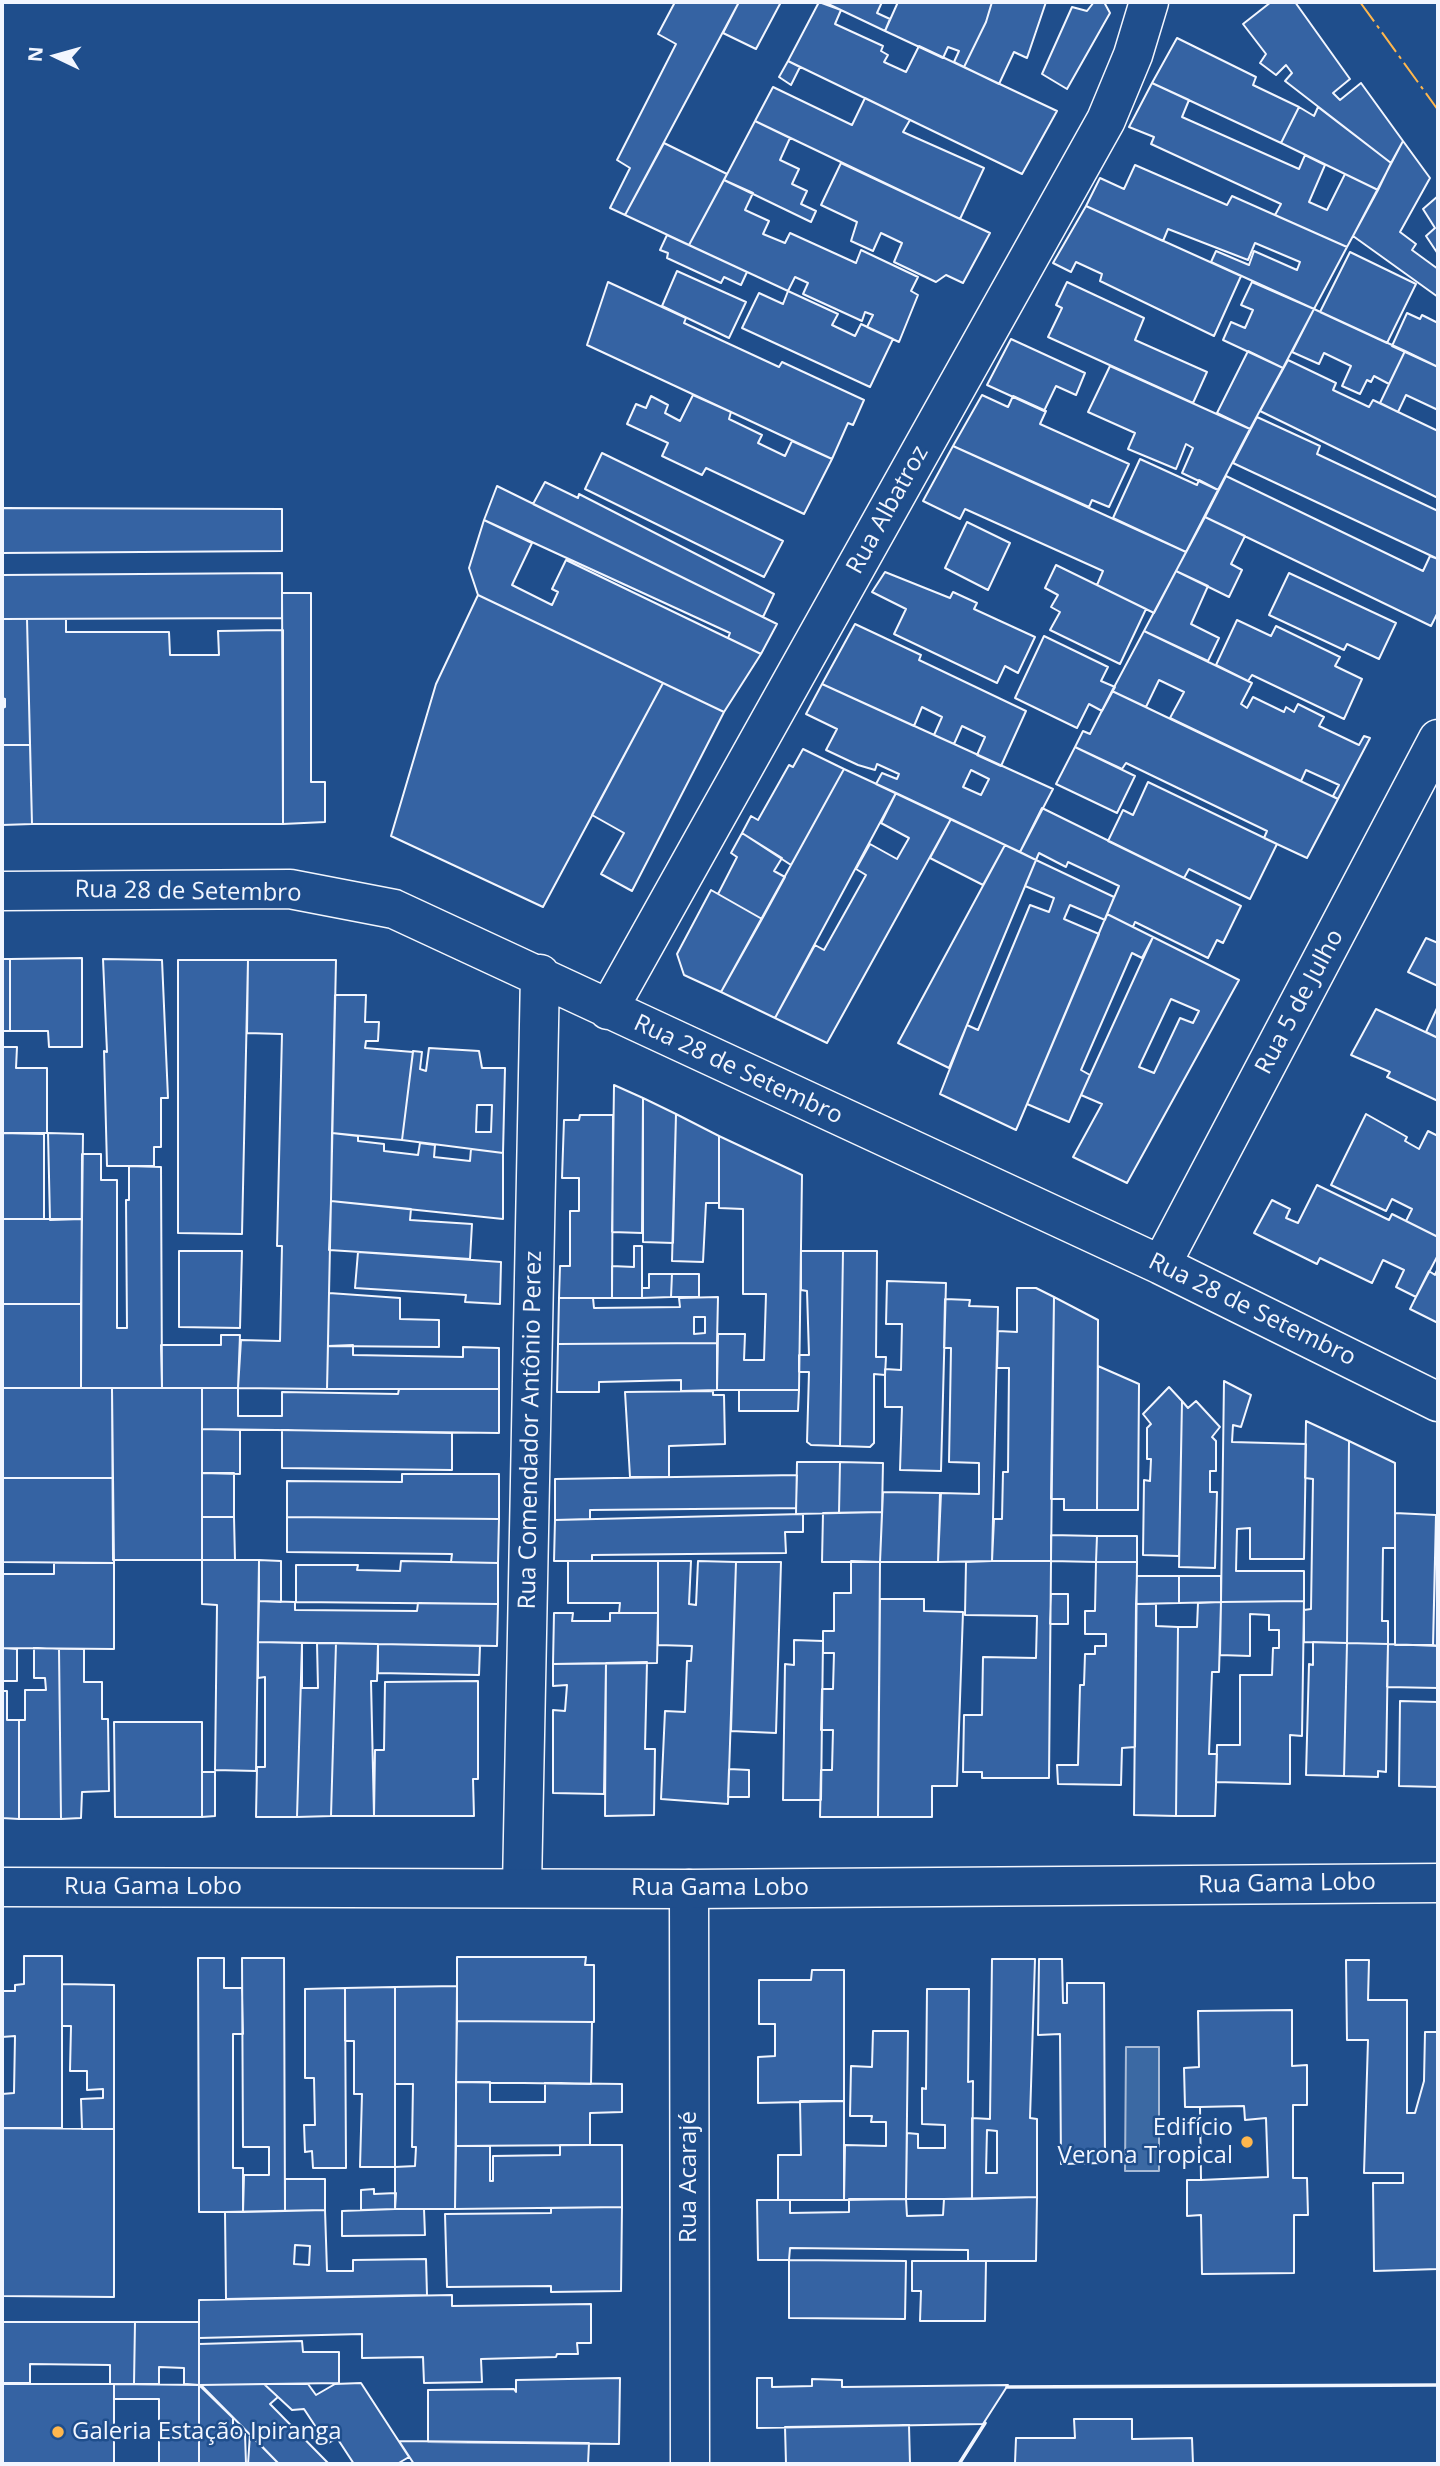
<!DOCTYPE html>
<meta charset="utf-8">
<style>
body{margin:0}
#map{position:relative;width:1440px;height:2466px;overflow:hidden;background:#1f4e8c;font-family:"Open Sans",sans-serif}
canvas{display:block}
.frame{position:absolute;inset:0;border:4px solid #f2f6ff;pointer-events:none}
.north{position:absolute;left:21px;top:21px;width:70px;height:70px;-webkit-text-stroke:5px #1f4e8c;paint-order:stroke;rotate:275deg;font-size:19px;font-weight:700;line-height:28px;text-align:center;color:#f2f6ff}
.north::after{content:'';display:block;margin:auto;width:24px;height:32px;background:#f2f6ff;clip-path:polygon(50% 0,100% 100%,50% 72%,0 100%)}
</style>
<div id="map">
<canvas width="1440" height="2466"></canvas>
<div class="frame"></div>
<div class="north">N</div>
</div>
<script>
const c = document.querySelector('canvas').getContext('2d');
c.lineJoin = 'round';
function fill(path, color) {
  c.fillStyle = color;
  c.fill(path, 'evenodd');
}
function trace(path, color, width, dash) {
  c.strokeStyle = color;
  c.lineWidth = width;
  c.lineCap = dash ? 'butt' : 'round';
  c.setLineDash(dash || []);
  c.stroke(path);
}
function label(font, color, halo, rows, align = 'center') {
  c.font = font + ' "Open Sans",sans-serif';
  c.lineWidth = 5;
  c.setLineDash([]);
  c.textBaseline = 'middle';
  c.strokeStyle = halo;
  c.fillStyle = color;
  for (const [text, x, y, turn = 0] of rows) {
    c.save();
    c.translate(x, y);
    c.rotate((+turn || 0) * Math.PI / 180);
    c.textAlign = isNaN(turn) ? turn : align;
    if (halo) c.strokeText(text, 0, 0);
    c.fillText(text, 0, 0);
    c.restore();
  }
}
const water = new Path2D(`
 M1126 2047H1159V2171H1125Z`);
const building = new Path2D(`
 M675 2H739L625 215 610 208 630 168 617 160 676 44 658 34Z
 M739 2H781L756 49 723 33Z
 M819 2 841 10 835 24 883 46 881 51 888 55 884 62 906 72 919 46 1057 111 1022 174 788 61Z
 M824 2H882L877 13 890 19 885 31Z
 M898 2H992L986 22 964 67 954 62 959 51 948 47 943 58 885 31Z
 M992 2H1046L1027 58 1014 52 999 84 964 67 986 22Z
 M1094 2H1104L1110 13 1067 89 1042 74 1072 7 1087 11Z
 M1271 2H1295L1350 79 1333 93 1340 100 1361 83 1403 141 1391 163 1285 81 1292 73 1286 65 1276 75 1260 63 1266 54 1243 24Z
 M1177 38 1256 77 1253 85 1299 107 1281 143 1152 83Z
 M788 61 800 67 791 85 779 77Z
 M1152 83 1189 100 1182 117 1299 169 1305 155 1325 165 1309 202 1327 210 1345 174 1378 190 1347 247 1275 215 1281 204 1151 144 1154 137 1129 127Z
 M773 87 852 125 865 98 910 120 903 132 984 168 960 219 755 121Z
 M1299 107 1314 116 1318 107 1391 163 1378 190 1281 143Z
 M755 121 790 138 780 160 799 169 792 184 807 191 801 204 816 211 811 222 724 180Z
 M1403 141 1430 178 1400 232 1416 244 1412 250 1438 269V297L1353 236Z
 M664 143 727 174 689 245 625 215Z
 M841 163 990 233 963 283 946 275 936 282 894 262 902 243 881 233 873 251 851 241 857 222 821 205Z
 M1135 165 1227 205 1232 196 1347 247 1314 309 1211 262 1216 251 1249 265 1254 251 1297 270 1300 262 1255 243 1248 260 1168 229 1163 241 1086 206 1100 178 1124 189Z
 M724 180 753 193 745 210 769 221 763 234 785 243 790 233 856 263 861 250 918 277 911 291 918 295 899 342 867 327 873 315 865 312 862 321 803 294 808 283 795 277 788 291 689 245Z
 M1438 196V254L1426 236 1435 228 1423 209Z
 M1086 206 1241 276 1214 336 1100 281 1102 274 1076 262 1071 272 1053 263Z
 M667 235 747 272 741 285 724 277 721 283 667 258 668 253 660 250Z
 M1350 252 1416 284 1387 343 1320 312Z
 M677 271 746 302 729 338 662 306Z
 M608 282 686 318 684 323 779 367 782 362 864 400 853 425 848 423 832 459 587 345Z
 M1067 282 1144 318 1135 340 1207 372 1193 403 1048 337 1062 308 1056 305Z
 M1252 282 1314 309 1283 368 1223 340 1231 322 1245 328 1253 310 1241 305Z
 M788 291 838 314 832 325 855 336 861 324 893 339 870 387 742 328 759 293 783 304Z
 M1314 309 1405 351 1389 384 1374 376 1371 382 1367 380 1360 394 1342 386 1351 366 1324 353 1319 364 1292 352Z
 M1407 313 1420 319 1422 315 1438 323V367L1392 346Z
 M1011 339 1085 373 1076 395 1056 386 1044 411 987 385Z
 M1248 351 1283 368 1250 429 1217 413Z
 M1405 351 1438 367V410L1406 395 1398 412 1380 403Z
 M1288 360 1336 383 1333 390 1369 407 1373 400 1438 431V498L1260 411Z
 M1110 366 1250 429 1218 490 1182 473 1193 448 1186 444 1176 469 1128 449 1135 433 1088 412Z
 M693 395 731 412 729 419 762 435 758 443 785 456 792 441 832 459 804 514 706 468 702 475 662 456 668 443 627 424 636 404 646 408 651 396 668 405 665 413 680 421Z
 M982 395 1008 407 1013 396 1046 411 1040 424 1129 464 1109 507 1092 500 1089 507 953 446Z
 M1257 417 1320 446 1317 454 1438 511V559L1233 463Z
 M953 446 1186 552 1154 613 1097 585 1103 571 965 509 960 519 923 501Z
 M602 453 783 541 764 577 585 489Z
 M1140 459 1197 485 1199 480 1218 490 1186 552 1113 518Z
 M1226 476 1423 571 1430 556 1438 559V612L1431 626 1205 517Z
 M545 482 578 498 579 494 774 594 763 617 533 504Z
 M497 486 777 624 761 654 728 638 730 633 484 520Z
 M2 508 282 509V551L2 553Z
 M1205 517 1245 536 1231 564 1242 570 1229 597 1176 571Z
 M484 520 532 543 512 585 552 605 558 592 552 589 566 560 761 654 724 712 478 595 469 568Z
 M967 522 1010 543 988 590 945 568Z
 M1056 565 1146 609 1120 664 1050 630 1060 612 1051 607 1058 595 1045 588Z
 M1176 571 1208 586 1191 624 1219 638 1208 661 1144 631Z
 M885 572 950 598 953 592 977 603 974 609 1035 637 1018 673 1005 666 997 683 894 634 906 609 872 592Z
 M282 573V618L2 619V575Z
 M1289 573 1396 623 1379 659 1347 644 1344 650 1269 615Z
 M282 593H311V782H325V822L283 824Z
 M478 595 663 683 543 907 391 836 436 684Z
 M2 619H27L30 745H2V708L5 707V699L2 698Z
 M27 619H66V632H169L170 655H219L218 631 283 630V824H32Z
 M1237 620 1271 636 1276 626 1340 657 1335 666 1362 679 1344 719 1252 675 1248 681 1216 665Z
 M855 624 921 655 919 660 1026 711 1001 766 977 755 985 737 962 726 954 744 934 735 942 717 922 707 914 726 822 684Z
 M1144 631 1252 683 1241 704 1247 708 1253 697 1284 712 1286 707 1294 712 1298 704 1324 717 1319 726 1359 745 1364 736 1370 738 1338 799 1333 796 1339 785 1306 770 1301 781 1170 718 1184 692 1159 680 1146 707 1112 691Z
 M1044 636 1108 667 1101 681 1115 687 1102 711 1089 704 1077 728 1015 698Z
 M663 683 724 712 632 891 601 874 624 833 592 815Z
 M822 684 1053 789 1020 852 876 784 882 773 897 779 899 774 877 764 875 770 858 765 826 750 837 729 806 714ZM971 770 989 779 981 795 963 787Z
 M1112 691 1338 799 1307 858 1264 838 1267 831 1126 763 1122 769 1075 747 1083 731 1090 734Z
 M2 745H30L32 824 2 825Z
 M1075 747 1135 776 1117 813 1056 784Z
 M803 749 844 769 791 865 742 833 751 816 758 820 789 765 793 767Z
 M844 769 896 793 775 1018 721 992Z
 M1148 782 1277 844 1250 899 1189 869 1184 878 1108 841 1123 810 1133 815Z
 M896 793 951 819 827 1043 775 1018 815 945 824 950 866 875 856 869 870 844 897 859 909 838 881 823Z
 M1042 808 1241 906 1223 943 1217 940 1208 958 1135 922 1133 927 1107 914 1119 886 1068 862 1066 867 1039 853 1036 860 1020 852Z
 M951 819 1005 845 983 885 930 858Z
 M742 833 782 858 774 871 785 877 762 919 718 894 737 857 731 853Z
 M1005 845 1036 860 949 1068 898 1043Z
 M1036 860 1114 897 1105 920 1070 905 1064 919 1099 934 1016 1130 940 1094 967 1025 978 1030 1030 905 1049 912 1054 898 1025 886Z
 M711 890 762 919 721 992 684 975 677 954Z
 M1107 914 1153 937 1142 958 1132 953 1081 1070 1090 1075 1069 1122 1027 1104Z
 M1153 937 1239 980 1127 1183 1073 1157 1102 1104 1081 1095ZM1171 999 1199 1011 1193 1023 1180 1018 1154 1073 1139 1067Z
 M1426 938 1438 943V986L1408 972Z
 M82 958V1047H49L48 1031H10V959Z
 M2 959H10V1031H2Z
 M103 959 162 960 168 1098H161V1147H154V1166H107L104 1051 107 1052Z
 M178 960H248L242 1234 178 1233Z
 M248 960H336L327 1389 238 1388 241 1340 280 1341 282 1246H277L282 1034 247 1033Z
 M335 995H366L365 1022H379L378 1041H366L365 1048 413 1052 402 1140 332 1133Z
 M1438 1006V1038L1426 1032Z
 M1376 1009 1438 1038V1101L1387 1077 1390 1072 1351 1055Z
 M2 1047H17L16 1068H47V1133H2Z
 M429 1048 479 1051 482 1068H505L503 1153 402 1140 413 1051 422 1052 420 1069 426 1071ZM477 1105H492L491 1132H476Z
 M614 1085 643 1098 642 1233 612 1232Z
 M643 1098 676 1114 673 1243 643 1242Z
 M676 1114 719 1136V1203H706L703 1262 672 1261Z
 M1366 1114 1407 1137 1405 1141 1419 1149 1428 1131 1438 1136V1237L1406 1221 1412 1209 1392 1199 1386 1211 1331 1185Z
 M580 1115H613L612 1298H559L560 1266H570V1211H579V1178H562L564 1120H579Z
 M2 1133 44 1134V1219H2Z
 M48 1133 83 1134 82 1219 50 1220Z
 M332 1133 358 1136V1141L384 1144V1151L418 1155 420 1143 435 1145 434 1157 470 1161 471 1149 503 1153V1219L331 1201Z
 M719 1136 802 1175 799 1390H717L718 1334H745L744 1360H764L766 1294H743V1209L719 1208Z
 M82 1154H101V1180H117V1328H127L126 1200H129V1166L161 1167 162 1388H81Z
 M1317 1185 1389 1220 1392 1214 1438 1237V1255L1416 1297 1396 1287 1404 1270 1383 1260 1372 1283 1320 1258 1317 1264 1254 1233 1272 1200 1290 1209 1286 1218 1298 1223Z
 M331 1201 411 1209 410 1220 472 1224 470 1259 329 1250Z
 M2 1219H82L81 1304H2Z
 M634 1246H642V1298H612V1266L634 1267Z
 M179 1251H242L240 1328 179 1327Z
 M801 1251H843L840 1446 811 1445 807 1442 809 1372H799V1355H809L807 1291 801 1290Z
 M843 1251H877L876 1357H886L885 1375 874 1374V1443L870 1447 840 1446Z
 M358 1252 501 1262 500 1304 465 1302 466 1295 355 1288Z
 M1438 1268V1323L1410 1309 1429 1271 1435 1275Z
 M649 1274H672L671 1297 642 1298V1288H649Z
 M672 1274H699V1297H671Z
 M887 1281 946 1283 941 1471 900 1470 902 1407H885V1369L901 1370 902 1324H886Z
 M1017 1288H1036L1054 1297 1051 1561H992L994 1519H1002L1003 1472H1008L1009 1368H997L998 1331 1017 1332Z
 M329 1293 400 1298V1319L439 1320V1347L328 1346Z
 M718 1297 717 1343 558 1344 559 1298H593L594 1308 680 1307 679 1298ZM694 1317H705V1333L694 1334Z
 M1054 1297 1098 1320 1097 1510H1064V1499H1051Z
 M945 1299 970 1300 969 1306 998 1307 992 1561 938 1562 941 1493 979 1494V1463L949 1462 951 1348H944Z
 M2 1304H81V1388H2Z
 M221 1335H240L238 1388H162L161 1345H221Z
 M717 1343V1390L681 1391V1380L599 1382V1392H557L558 1344Z
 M353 1345V1355L463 1357V1347L499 1348V1389H327L328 1346Z
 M1098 1366 1139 1384 1138 1510H1097Z
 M1224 1381 1251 1395 1241 1427 1233 1425 1232 1442 1306 1444 1304 1559H1250V1528L1237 1529 1236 1571H1304V1601L1221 1602Z
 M1169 1387 1182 1401 1179 1556 1143 1555 1144 1480 1150 1481 1151 1459H1147V1428L1151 1424 1143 1414Z
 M2 1388H112L113 1478H2Z
 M112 1388H202V1560H113Z
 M202 1388H238V1416H282V1392L398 1394 399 1389H499V1433L202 1429Z
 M739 1390H799L798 1411H739Z
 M713 1391V1395H724L725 1444 669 1446V1477H630L625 1392Z
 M1182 1401 1188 1408 1196 1401 1220 1427 1212 1437 1216 1441V1471H1210V1492H1217L1215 1568 1179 1567Z
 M1306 1421 1349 1441 1347 1643 1304 1642V1610L1311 1609 1313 1479 1305 1478Z
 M202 1429 240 1430V1474L202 1473Z
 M282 1430 452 1433V1470L282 1468Z
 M1349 1441 1395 1463V1548H1383L1382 1621H1388V1644L1347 1643Z
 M797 1462H840L839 1513 796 1514Z
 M840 1462 883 1463 882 1512 839 1513Z
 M202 1473H234V1517H202Z
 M402 1474H499V1519L287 1517V1481L402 1482Z
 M797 1475 796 1508 590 1510V1519L555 1520V1479Z
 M2 1478H113L114 1563 2 1562Z
 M883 1492 940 1493 938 1562H880Z
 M882 1512 880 1562H822L823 1513Z
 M1395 1513 1436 1515 1433 1645H1395Z
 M803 1514V1532H785L786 1553 592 1555V1561H554L555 1520Z
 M202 1517H234L235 1560H202Z
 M287 1517 499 1519 498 1563 451 1562 452 1554 287 1552Z
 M1436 1524H1438V1646L1433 1645Z
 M1051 1535 1097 1536 1096 1562 1051 1561Z
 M1097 1536H1137V1562H1096Z
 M202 1560H259L256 1771 215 1770 217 1605 202 1604Z
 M259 1560 281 1561V1602L259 1601Z
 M401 1561 498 1563V1604L296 1602V1565H358L357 1570 400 1571Z
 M568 1561H658V1613H619L620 1603H568Z
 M658 1561H691L689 1604 696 1605 698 1561 736 1562 728 1804 661 1799 665 1711 685 1712 687 1661H691L692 1646 658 1645Z
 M851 1561 880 1562 878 1817H820L821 1770H832L833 1730H821L822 1689H833L834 1653H823V1631H834V1593H851Z
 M992 1561H1051L1049 1778H982V1772H963L964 1715H982L983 1657 1036 1658 1037 1616 965 1615 966 1562Z
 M736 1562H781L776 1733 731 1731Z
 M1096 1562H1137L1135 1747 1122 1748 1121 1785 1058 1784 1057 1765H1078L1080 1685H1084L1085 1654H1095V1646H1106V1634H1085V1611H1095Z
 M54 1563H114V1649L2 1648V1574H54Z
 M1137 1576H1179V1603L1136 1604Z
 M1179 1576H1221V1602L1179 1603Z
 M1051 1594H1068V1624H1050Z
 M880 1599H924V1611L963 1612 957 1786H932V1817H878Z
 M259 1601 295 1602V1610L417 1611 418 1603 498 1604 497 1646 258 1642Z
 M1304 1601 1302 1736 1290 1735V1784L1216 1782 1217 1745H1240V1675H1272L1273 1648H1279V1630H1269V1615L1250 1614V1656L1220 1655 1221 1602Z
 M1221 1602 1219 1672H1212L1209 1754H1217L1215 1816H1176L1178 1627H1197L1198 1603Z
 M1136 1604H1156V1626L1178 1627 1176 1816 1134 1815Z
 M554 1613H573L572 1621H610V1613H658L657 1663 553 1664Z
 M794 1640 823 1641 821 1800H783L785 1664 794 1665Z
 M258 1642 302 1643 297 1817H256L257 1767H265V1677L258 1678Z
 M1313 1642 1347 1643 1344 1776 1306 1775 1309 1664 1313 1665Z
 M302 1643V1688H318L317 1643H336L331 1816 297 1817Z
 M336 1643 378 1644 377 1681H371L374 1816H331Z
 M1347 1643 1388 1644 1386 1772 1378 1771V1777L1344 1776Z
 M378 1644 480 1646 479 1675 378 1673Z
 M1388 1644 1438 1646V1688L1387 1687Z
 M2 1648 17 1649V1681H2Z
 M34 1648 59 1649 61 1819H19V1720H25V1690H46L45 1678H34Z
 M59 1649H84V1682H102V1719H108L109 1791 82 1792 81 1818 61 1819Z
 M647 1662 645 1749H655L654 1815 605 1816 606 1663Z
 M606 1663 604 1794 553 1793V1710L565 1711 567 1685 553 1686V1664Z
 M478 1681V1779H473L474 1816H374L375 1750H384L385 1682Z
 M2 1691H7V1720H19V1819L2 1818Z
 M1400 1701 1438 1702V1787L1399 1786Z
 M114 1722H202V1817H115Z
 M729 1769 749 1770V1797H728Z
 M202 1772H215V1816L202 1817Z
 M24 1956H62V2128H2V2094L14 2093 15 2036 2 2037V1991H15V1985L24 1984Z
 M457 1957H586L585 1965H594V2022L457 2021Z
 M198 1958H224V1988H242L243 2034H233V2168H243V2212H199Z
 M242 1958H284L285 2211 243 2212 244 2175H269V2147H243Z
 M992 1959H1035L1030 2118 1037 2119V2197L972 2199V2118L990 2119ZM987 2130 997 2131V2173H986Z
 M1039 1959H1062L1063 2003H1067V1983H1104L1105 2163 1061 2164 1060 2034 1038 2035Z
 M1346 1960H1369L1368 2000H1407V2113H1415L1424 2081 1425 2032H1438V2269L1374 2271 1373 2183H1403V2173H1364L1368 2040H1347Z
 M812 1970H844V2101L758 2103V2057L775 2056V2024H759V1980H811Z
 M62 1984 114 1985V2129H82L81 2099 103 2098V2089L87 2090V2071H70L71 2026H62Z
 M457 1986 455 2209H395V2167L415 2166 416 2147H412L413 2084H395V1987Z
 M395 1987V2167H360L362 2094H354V2041H345V1988Z
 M345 1988 346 2168H313L312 2151 305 2152 304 2125H315L314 2078H305V1989Z
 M927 1989H969L968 2082 973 2081 972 2199H906L907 2133 918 2134V2148H945V2125L922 2124V2088L926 2089Z
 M1292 2010V2066L1307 2065V2105H1293V2178H1307L1308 2215H1294V2273L1202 2274 1201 2215 1187 2216V2180H1201L1200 2107H1185L1184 2068 1199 2067 1198 2011Z
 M457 2021 592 2022 591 2084 456 2082Z
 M873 2031H908L906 2199 844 2200 845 2145 886 2146V2122H871L872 2116H850L851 2066 872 2067Z
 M456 2082H490V2102H545V2083L622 2084V2112L590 2113V2145L456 2146Z
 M800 2101H844V2200H778V2155H801Z
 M1244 2106 1245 2120 1266 2118 1268 2177 1201 2180 1200 2107Z
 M2 2128 114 2129V2297L2 2296Z
 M560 2145H622V2207L455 2209 456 2146H490V2181H493V2156L560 2155Z
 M285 2179H325V2210L285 2211Z
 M374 2189V2194L396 2193 395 2209 361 2210V2190Z
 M1037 2197 1036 2261H968V2250L790 2248 789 2260H758L757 2200H790V2213L849 2212V2199H906L907 2216 943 2215 944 2199Z
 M622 2207 621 2291 551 2292V2286L447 2287 445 2214 551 2213V2208Z
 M395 2209H424L425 2235 342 2236V2211Z
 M325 2210 327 2271H353V2260L426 2259 427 2295 226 2299 225 2212ZM295 2245 310 2246 309 2265 294 2264Z
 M789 2260 906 2261 905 2319 789 2318Z
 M912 2261H986L985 2321H920L921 2291H912Z
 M452 2295V2306L591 2304V2343H577L578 2354H557L556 2357 481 2359 482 2382 424 2383 423 2357 362 2358V2334L199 2338V2300Z
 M2 2322H135L134 2384H110V2365L30 2364V2383H2Z
 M135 2322H199V2385L184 2384V2368L159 2367V2384H134Z
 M302 2341 303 2352H339V2383L199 2385V2344Z
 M620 2378 619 2444 428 2442V2390L514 2389 516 2392V2380Z
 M757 2378H772V2387L812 2386V2379L842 2380V2387L1008 2385 983 2424 757 2428Z
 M361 2383 409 2457 397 2464H354L337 2438 327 2444 304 2409 292 2410 264 2384H308L316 2395 335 2384Z
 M2 2384H114V2464H2Z
 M114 2384 199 2385V2464H159V2399H114Z
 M264 2384 278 2397 270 2404 329 2464H279L201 2385Z
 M199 2385 233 2418V2433L245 2434 246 2464H199Z
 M1074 2419H1132V2439L1192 2438 1193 2464H1001L1015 2463 1016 2438H1075Z
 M909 2425 910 2464H786L785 2427Z
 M250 2434 279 2464H248Z
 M399 2441 589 2443 588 2464H414Z`);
const street = new Path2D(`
 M2 891 290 889 394 909 1161 1265 1438 1402
 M608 1010 1106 120 1133 55 1149 2
 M1161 1265 1438 739
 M522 1887 540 974
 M689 1889 690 2464`);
const secondary = new Path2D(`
 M2 1887 689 1889 1438 1883`);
const wall = new Path2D(`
 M1007 2387 1438 2385
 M959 2464 985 2423`);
const power = new Path2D(`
 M1360 2 1438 110`);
const markers = [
 [1247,2142,7,"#ffb74d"],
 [58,2432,7,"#ffb74d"]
];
const streetNames = [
 ["Rua Albatroz",888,510,-61],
 ["Rua 28 de Setembro",188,892,1],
 ["Rua 5 de Julho",1300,1002,-62],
 ["Rua 28 de Setembro",738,1070,25],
 ["Rua 28 de Setembro",1252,1310,26],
 ["Rua Comendador Antônio Perez",531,1430,-89],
 ["Rua Gama Lobo",1287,1884,-1],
 ["Rua Gama Lobo",153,1887],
 ["Rua Gama Lobo",720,1888],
 ["Rua Acarajé",689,2177,-90]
];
const poiNames = [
 ["Edifício",1233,2128],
 ["Verona Tropical",1233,2156],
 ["Galeria Estação Ipiranga",72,2432,"left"]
];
fill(water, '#3b69a3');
trace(water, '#a8bbd7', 2);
fill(building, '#3563a3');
trace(building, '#f2f6ff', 2);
trace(street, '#f2f6ff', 41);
trace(secondary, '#f2f6ff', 41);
trace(street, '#1f4e8c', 38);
trace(secondary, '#1f4e8c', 38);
trace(wall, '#f2f6ff', 3.5);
trace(power, '#ffb74d', 2, [24, 5, 3.5, 5]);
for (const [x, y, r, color] of markers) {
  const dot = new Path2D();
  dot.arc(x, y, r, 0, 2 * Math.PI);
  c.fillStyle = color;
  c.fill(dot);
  trace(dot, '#1f4e8c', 2.5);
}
label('24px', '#f2f6ff', '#1f4e8c', streetNames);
label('24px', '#f2f6ff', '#1f4e8c', poiNames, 'right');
</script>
